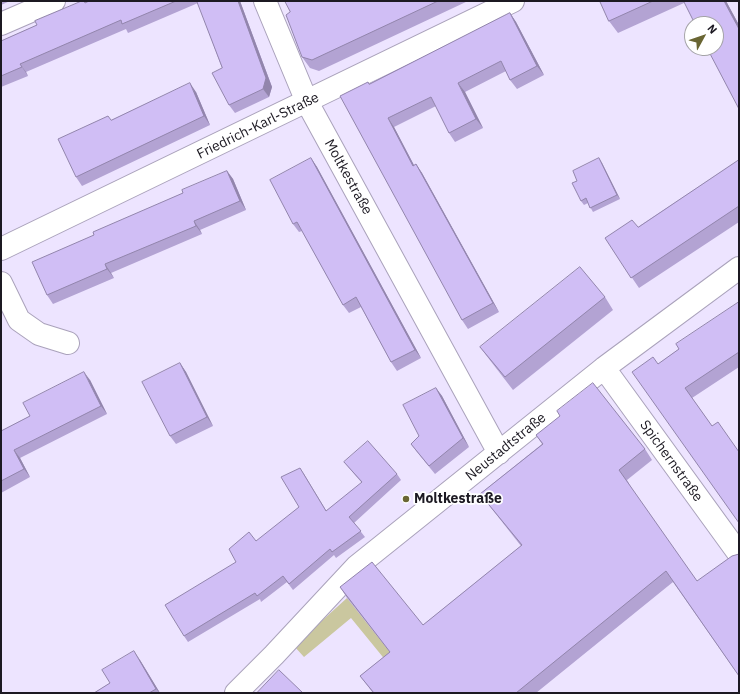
<!DOCTYPE html>
<meta charset="utf-8">
<style>
body{margin:0}
#map{position:relative;width:740px;height:694px;overflow:hidden;background:#ede4ff;font-family:"IBM Plex Sans",sans-serif}
canvas{display:block}
.frame{position:absolute;inset:0;border:2px solid #1c1922;pointer-events:none}
.north{position:absolute;left:684px;top:16px;width:40px;height:40px;box-sizing:border-box;background:#fff;border:1px solid #a4a3a7;border-radius:50%;rotate:50deg;font-size:11px;font-weight:700;line-height:16px;text-align:center;color:#1c1922}
.north::after{content:'';display:block;margin:auto;width:14px;height:18px;background:#6a6633;clip-path:polygon(50% 0,100% 100%,50% 72%,0 100%)}
</style>
<div id="map">
<canvas width="740" height="694"></canvas>
<div class="frame"></div>
<div class="north">N</div>
</div>
<script>
const c = document.querySelector('canvas').getContext('2d');
c.lineJoin = 'round';
function fill(path, color) {
  c.fillStyle = color;
  c.fill(path, 'evenodd');
}
function trace(path, color, width, dash) {
  c.strokeStyle = color;
  c.lineWidth = width;
  c.lineCap = dash ? 'butt' : 'round';
  c.setLineDash(dash || []);
  c.stroke(path);
}
function label(font, color, halo, rows, align = 'center') {
  c.font = font + ' "IBM Plex Sans",sans-serif';
  c.lineWidth = 3.5;
  c.setLineDash([]);
  c.textBaseline = 'middle';
  c.strokeStyle = halo;
  c.fillStyle = color;
  for (const [text, x, y, turn = 0] of rows) {
    c.save();
    c.translate(x, y);
    c.rotate((+turn || 0) * Math.PI / 180);
    c.textAlign = isNaN(turn) ? turn : align;
    if (halo) c.strokeText(text, 0, 0);
    c.fillText(text, 0, 0);
    c.restore();
  }
}
const green = new Path2D(`
 M347 598 398 662 391 667 351 618 304 657 294 646Z`);
const minor = new Path2D(`
 M265 1 307 102 499 453
 M1 24 54 1
 M1 249 513 1
 M1 283 19 320 39 334 68 343
 M604 368 739 554
 M236 693 274 655 357 566 604 368 739 268`);
const wall = new Path2D(`
 M1 1H10L1 5Z
 M84 1 85 3 89 1H240L272 87 269 97 235 113 229 105 222 68 198 3 128 33 126 29 26 72 28 76 1 87V41L37 25Z
 M285 1H468L319 71 310 68 302 57 290 12Z
 M600 1H683L684 2 686 1H726L739 25 684 3 618 33 609 21Z
 M510 13 516 22 544 75 517 89 510 80 506 71 465 92 483 128 455 142 449 133 436 106 394 127 414 165 416 164 422 173 499 312 468 329 462 320 369 84Z
 M196 92 210 125 82 186 76 177 112 120Z
 M311 158 317 167 421 358 397 371 391 362 361 307 349 313 343 305 302 231 299 232 293 224Z
 M599 158 602 163 620 199 593 212 588 203 584 205 581 201 577 181Z
 M739 160V222L639 288 605 238 638 227Z
 M227 171 233 179 246 210 200 230 202 234 111 273 114 278 53 304 47 295 94 235 183 193Z
 M605 297 613 310 513 390 489 359 480 347Z
 M739 302V367L692 398 712 426 739 523 658 364 679 349Z
 M180 363 186 372 213 426 176 444 170 436Z
 M90 380 107 414 20 458 30 477 1 493V431L30 416Z
 M436 388 442 396 469 447 435 474 417 452 411 444 419 436Z
 M536 435 645 449 652 460 627 480 739 676 673 582 536 693H373L360 676 390 652 347 598 340 587 423 625 521 546 488 504 480 494 542 444Z
 M344 462 397 474 401 480 354 523 365 537 336 558 334 555 293 590 287 582 261 602 260 599 188 642 184 636 236 562 299 507 300 468 326 511 362 483 349 468Z
 M140 660 160 693H94L110 683Z`);
const shadedWall = new Path2D(`
 M238 1H240L272 87 269 97 263 89Z
 M724 1H726L739 25V29Z
 M510 13 516 22 544 75 537 66Z
 M20 64 26 72 28 76Z
 M190 83 196 92 210 125 204 116Z
 M458 83 465 92 483 128 476 119Z
 M388 118 394 127 419 175 413 166Z
 M311 158 317 167 421 358 415 350Z
 M599 158 602 163 620 199 617 195Z
 M416 164 422 173 499 312 493 303Z
 M227 171 233 179 246 210 240 201Z
 M194 221 200 230 202 234 196 226Z
 M105 264 111 273 114 278 107 269Z
 M180 363 186 372 213 426 207 417Z
 M84 372 90 380 107 414 101 406Z
 M436 388 442 396 469 447 463 438Z
 M14 450 20 458 30 477 24 469Z
 M300 468 304 474 330 517 326 511Z
 M134 651 140 660 160 693 156 689Z`);
const building = new Path2D(`
 M82 1H84L85 3 89 1H176L122 24 121 20 20 64 22 67 1 76V41L37 25 35 21Z
 M197 1H238L266 78 263 89 229 105 212 73 222 68Z
 M285 1H438L312 60 302 57 286 15 290 12Z
 M600 1H653L609 21Z
 M686 1H724L739 29V109L707 48H716V24H695L684 2Z
 M510 13 537 66 510 80 501 61 458 83 476 119 449 133 431 97 388 118 413 166 416 164 493 303 462 320 340 96 368 82 369 84Z
 M190 83 204 116 76 177 58 139 108 116 111 120Z
 M311 158 415 350 391 362 356 297 343 305 297 222 293 224 270 180Z
 M599 158 617 195 590 208 586 198 581 201 572 183 577 181 573 171Z
 M739 160V206L631 278 605 238 632 220 638 227Z
 M227 171 240 201 194 221 196 226 105 264 107 269 47 295 32 262 94 235 93 232 183 193 182 190Z
 M580 267 605 297 505 377 480 347Z
 M739 302V352L685 388 712 426 718 422 739 452V523L632 372 653 357 658 364 679 349 676 344Z
 M180 363 207 417 170 436 142 382Z
 M84 372 101 406 14 450 24 469 1 481V431L30 416 23 403Z
 M593 383 645 449 619 470 697 581 732 556 739 554V676L666 571 516 693H374L360 676 390 652 340 587 372 562 423 625 522 545 480 494 543 444 536 435 560 416 557 411Z
 M436 388 463 438 429 466 411 444 419 436 403 405Z
 M368 441 397 474 349 517 361 531 332 552 330 549 289 584 283 576 257 596 255 593 184 636 165 605 236 562 229 549 249 532 256 541 299 507 281 477 300 468 326 511 362 482 344 462Z
 M134 651 156 689 149 693H94L110 683 102 670Z
 M279 670 303 693H257Z`);
const markers = [
 [406,499,4,"#6a6633"]
];
const streetNames = [
 ["Friedrich-Karl-Straße",258,126,-26],
 ["Moltkestraße",348,177,61],
 ["Neustadtstraße",506,447,-39],
 ["Spichernstraße",671,461,54]
];
const poiNames = [
 ["Moltkestraße",414,499]
];
fill(green, '#cac79f');
trace(minor, '#aaa2bb', 24);
trace(minor, '#fff', 22);
fill(wall, '#b3a3d3');
fill(shadedWall, '#9285ac');
fill(building, '#d0bef5');
trace(building, '#9285ac', 1);
for (const [x, y, r, color] of markers) {
  const dot = new Path2D();
  dot.arc(x, y, r, 0, 2 * Math.PI);
  c.fillStyle = color;
  c.fill(dot);
  trace(dot, '#fff', 1.5);
}
label('14px', '#1c1922', '#fff', streetNames);
label('bold 14px', '#1c1922', '#fff', poiNames, 'left');
</script>
